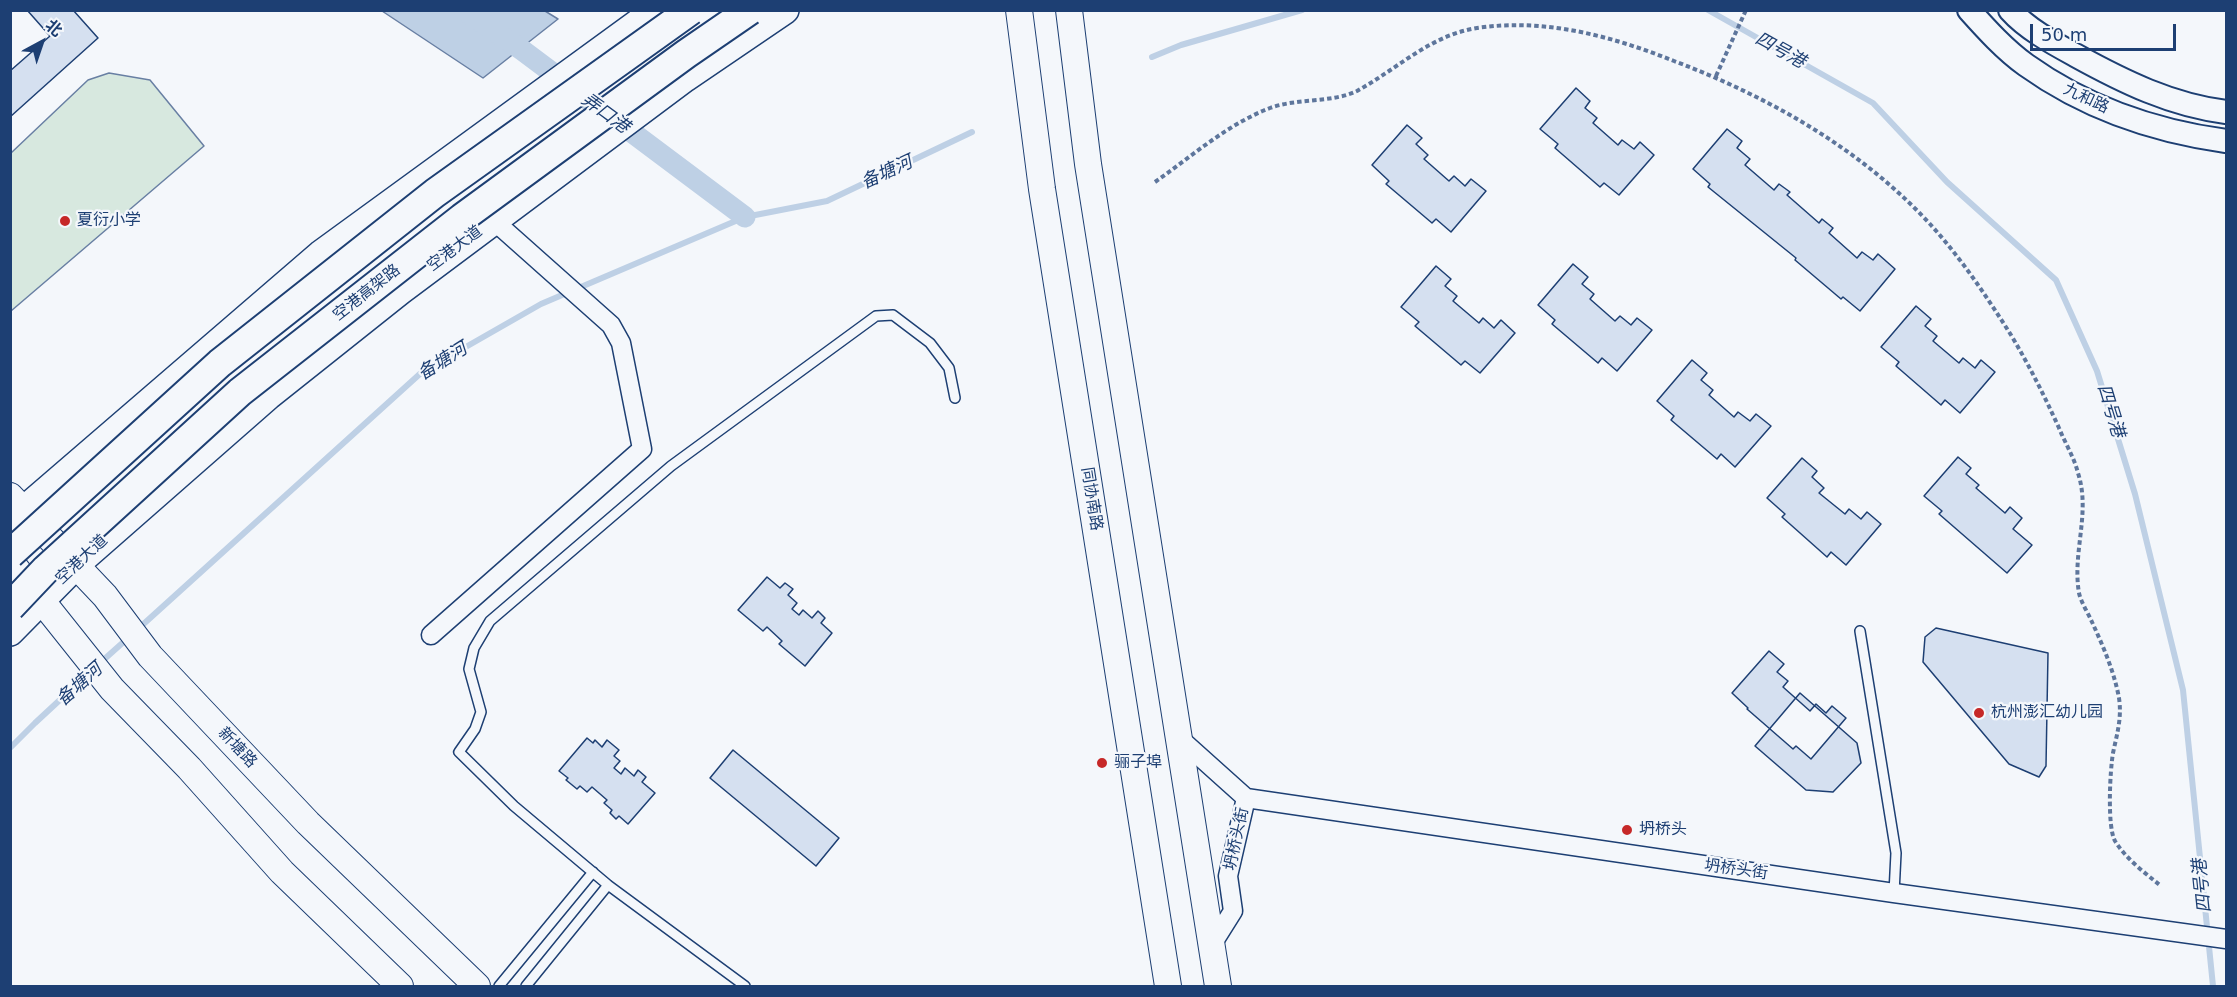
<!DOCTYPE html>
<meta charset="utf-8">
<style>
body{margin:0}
#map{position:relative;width:2237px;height:997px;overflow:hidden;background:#f4f7fb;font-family:"DejaVu Sans","Noto Sans SC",sans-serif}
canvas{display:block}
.frame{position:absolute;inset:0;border:12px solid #1d3f73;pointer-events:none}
.north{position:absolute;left:12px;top:12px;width:60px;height:60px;-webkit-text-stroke:4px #f4f7fb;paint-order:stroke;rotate:40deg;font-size:16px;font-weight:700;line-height:24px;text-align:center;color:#1d3f73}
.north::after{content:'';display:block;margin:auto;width:21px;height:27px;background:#1d3f73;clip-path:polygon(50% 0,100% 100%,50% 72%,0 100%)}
.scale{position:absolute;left:2030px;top:24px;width:146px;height:27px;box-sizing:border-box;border:3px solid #1d3f73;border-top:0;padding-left:8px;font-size:18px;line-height:21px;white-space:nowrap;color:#1d3f73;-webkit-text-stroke:4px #f4f7fb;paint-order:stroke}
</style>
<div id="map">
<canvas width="2237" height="997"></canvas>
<div class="frame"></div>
<div class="north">北</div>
<div class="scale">50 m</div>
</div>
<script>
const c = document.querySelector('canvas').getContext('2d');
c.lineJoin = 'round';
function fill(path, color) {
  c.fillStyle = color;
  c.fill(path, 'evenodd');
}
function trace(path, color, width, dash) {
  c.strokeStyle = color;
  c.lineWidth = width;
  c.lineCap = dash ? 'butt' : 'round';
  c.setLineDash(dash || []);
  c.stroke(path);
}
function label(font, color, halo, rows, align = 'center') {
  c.font = font + ' "DejaVu Sans","Noto Sans SC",sans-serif';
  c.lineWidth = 4.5;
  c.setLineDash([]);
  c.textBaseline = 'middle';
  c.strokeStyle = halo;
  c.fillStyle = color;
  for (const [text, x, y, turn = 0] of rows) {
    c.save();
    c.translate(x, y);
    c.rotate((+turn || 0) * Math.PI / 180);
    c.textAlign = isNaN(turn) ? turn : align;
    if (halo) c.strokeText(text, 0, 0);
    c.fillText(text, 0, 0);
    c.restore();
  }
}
const green = new Path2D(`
 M109 73 150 80 204 146 11 311V153L88 80Z`);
const water = new Path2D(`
 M382 11H545L558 19 483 78Z`);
const stream = new Path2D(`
 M1708 10 1873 103 1947 182 2056 280 2097 371 2135 494 2183 690 2213 986
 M1152 57 1181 45 1302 10
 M138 629 422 372 541 304 745 217 827 201 972 132
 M100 663 128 638
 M10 748 35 723 90 672`);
const canal = new Path2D(`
 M464 10 522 50 745 217`);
const building = new Path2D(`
 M27 10H73L98 38 10 117V71L50 36Z
 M1576 88 1590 101 1585 108 1597 118 1593 123 1618 145 1622 140 1634 149 1640 142 1654 155 1619 195 1604 183 1600 187 1555 148 1558 144 1540 129Z
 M1407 125 1422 138 1416 144 1428 155 1424 159 1449 181 1454 176 1465 186 1471 179 1486 191 1451 232 1436 219 1432 223 1386 184 1389 181 1372 165Z
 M1727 129 1742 141 1737 148 1750 159 1745 165 1774 190 1779 184 1790 192 1787 195 1819 223 1822 219 1833 228 1829 233 1857 258 1862 252 1873 260 1878 254 1895 269 1860 311 1843 297 1841 299 1795 260 1796 258 1708 187 1710 184 1693 169Z
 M1573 264 1588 277 1582 284 1594 294 1590 299 1615 321 1620 316 1631 325 1637 318 1652 330 1617 371 1602 358 1598 363 1552 324 1555 320 1538 305Z
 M1436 266 1451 279 1445 286 1457 296 1453 301 1479 323 1483 318 1494 328 1501 320 1515 333 1480 373 1465 361 1461 365 1415 326 1419 322 1401 307Z
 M1916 306 1931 319 1925 326 1937 336 1933 341 1959 363 1963 358 1975 368 1981 360 1995 372 1960 413 1945 400 1941 405 1896 366 1899 362 1881 347Z
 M1692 360 1707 373 1701 380 1713 390 1709 395 1734 417 1738 412 1750 421 1756 414 1771 426 1735 467 1721 454 1717 459 1671 420 1674 416 1657 401Z
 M1958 457 1971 468 1966 474 1979 485 1976 488 2005 513 2010 507 2022 518 2013 529 2032 545 2007 573 1939 514 1942 511 1924 496Z
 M1802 458 1817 471 1812 477 1824 488 1819 493 1845 514 1849 509 1861 519 1867 512 1881 524 1846 565 1831 552 1827 557 1782 517 1785 514 1767 498Z
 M767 577 780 588 785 583 793 589 788 595 797 603 792 609 799 615 803 610 812 618 818 611 825 618 821 623 832 633 805 666 779 644 782 641 767 627 763 631 738 610Z
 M1936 628 2048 653 2046 766 2039 777 2009 764 1923 662 1925 637Z
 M1769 651 1784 664 1777 672 1788 681 1783 687 1810 711 1816 704 1826 713 1832 706 1846 718 1811 759 1796 746 1793 749 1747 709 1748 708 1732 693Z
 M1800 693 1857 743 1861 763 1833 792 1806 790 1755 746Z
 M587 738 593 743 595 740 602 747 607 740 619 750 614 756 620 761 614 768 621 774 625 768 634 776 638 770 646 777 642 782 655 793 628 824 619 816 616 819 610 813 612 810 604 803 607 800 592 787 587 792 580 786 577 789 566 780 568 778 559 771Z
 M733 750 839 838 816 866 710 778Z`);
const path = new Path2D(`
 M1716 76 1746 10
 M1155 182C1192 156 1228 124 1270 108 1297 98 1332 103 1357 91 1397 69 1431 35 1477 28 1546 18 1611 36 1674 61 1769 97 1861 149 1930 224 1961 258 1987 297 2011 335 2030 367 2044 395 2059 428 2065 443 2074 457 2078 473 2091 513 2072 552 2079 593 2081 602 2088 613 2092 622 2103 646 2114 671 2119 698 2122 718 2117 734 2113 753 2110 770 2107 827 2115 841 2126 859 2145 873 2161 886`);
const service = new Path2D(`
 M1860 631 1896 853 1894 893
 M499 986 593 872
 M526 986 608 885
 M745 986 608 885 514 806 459 752 475 729 481 712 469 669 474 648 490 621 671 466 876 316 893 315 930 343 949 368 955 398`);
const minor = new Path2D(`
 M431 635 642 449 621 343 611 325 493 220
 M1178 737 1246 798 1894 893 2226 939
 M1211 946 1233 911 1228 876 1246 798`);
const tertiary = new Path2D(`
 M1969 10C1986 29 2005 50 2026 65 2086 108 2153 131 2226 141
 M2010 10C2027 29 2053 43 2075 55 2124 82 2171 105 2226 112`);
const secondary = new Path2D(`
 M1019 10 1042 189 1168 986
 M1069 10 1088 164 1218 986
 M10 496 105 596 150 656 308 823 477 986
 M10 561 112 689 189 768 282 872 400 986`);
const primary = new Path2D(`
 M10 522 321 254 656 10
 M10 632 81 560 268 396 400 291 685 78 785 10`);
const trunkBridge = new Path2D(`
 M10 554 220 363 435 193 691 10
 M10 607 46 569 240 392 462 218 686 54 750 10`);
const markers = [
 [65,221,6,"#c62828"],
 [1979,713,6,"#c62828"],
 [1102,763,6,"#c62828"],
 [1627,830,6,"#c62828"]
];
const streetNames = [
 ["九和路",2086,99,25],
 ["空港大道",455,249,-37],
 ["空港高架路",367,293,-38],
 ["同协南路",1091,499,81],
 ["空港大道",82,560,-43],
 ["新塘路",237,748,47],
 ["坍桥头街",1237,839,-78],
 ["坍桥头街",1736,870,8]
];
const poiNames = [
 ["夏衍小学",77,221],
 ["杭州澎汇幼儿园",1991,713],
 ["骊子埠",1114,763],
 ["坍桥头",1639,830]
];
const waterNames = [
 ["四号港",1780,51,29],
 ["弄口港",605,114,36],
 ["备塘河",887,173,-25],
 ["备塘河",443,362,-32],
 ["四号港",2110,411,73],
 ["备塘河",80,685,-42],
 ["四号港",2203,886,-96]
];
fill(green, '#d7e8df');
trace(green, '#687fa3', 1.5);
fill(water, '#bed0e5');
trace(water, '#687fa3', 1.5);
trace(stream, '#bed0e5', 6);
trace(canal, '#bed0e5', 21);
fill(building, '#d5e0f0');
trace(building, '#1d3f73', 1.5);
trace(service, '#1d3f73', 12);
trace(minor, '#1d3f73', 21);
trace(tertiary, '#1d3f73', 26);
trace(secondary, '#1d3f73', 28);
trace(primary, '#1d3f73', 30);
trace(path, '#5e769c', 4, [4.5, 3]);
trace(service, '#f4f7fb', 9);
trace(minor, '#f4f7fb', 18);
trace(tertiary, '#f4f7fb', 22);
trace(secondary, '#f4f7fb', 26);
trace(primary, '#f4f7fb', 27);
trace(trunkBridge, '#1d3f73', 32, []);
trace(trunkBridge, '#f4f7fb', 28);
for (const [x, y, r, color] of markers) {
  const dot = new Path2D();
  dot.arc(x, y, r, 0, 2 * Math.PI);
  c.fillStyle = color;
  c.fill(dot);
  trace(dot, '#f4f7fb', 2);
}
label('16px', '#1d3f73', '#f4f7fb', streetNames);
label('16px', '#1d3f73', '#f4f7fb', poiNames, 'left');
label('italic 18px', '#1d3f73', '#f4f7fb', waterNames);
</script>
